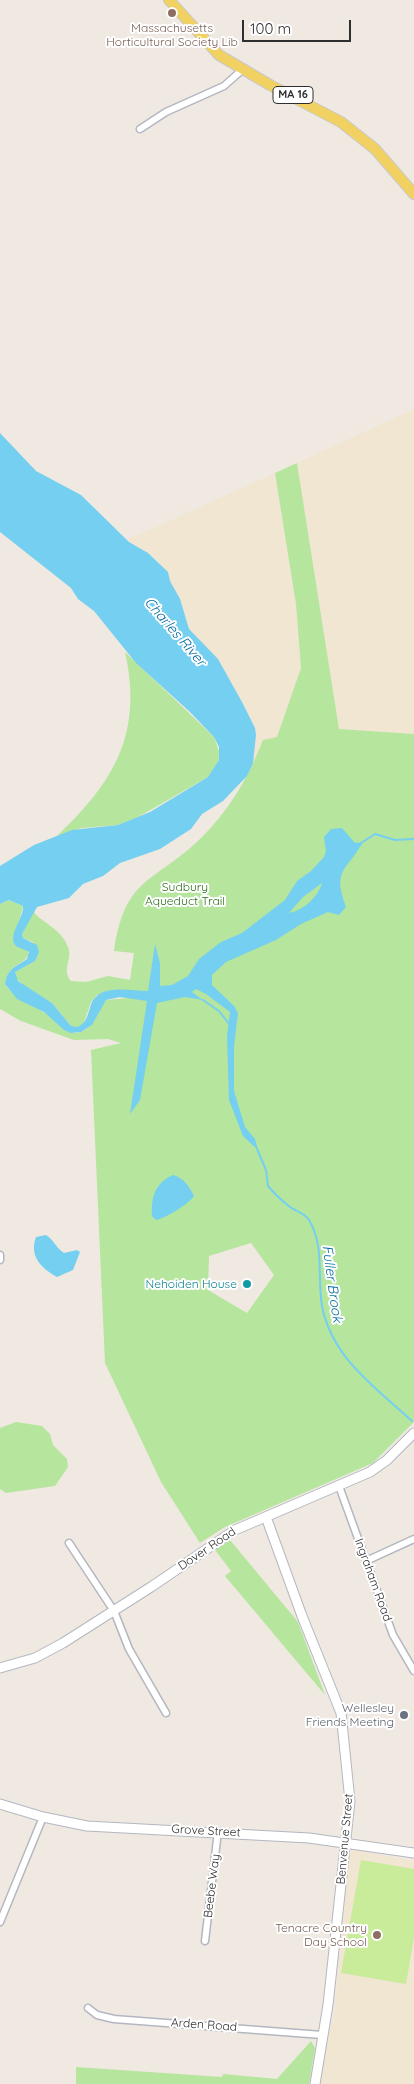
<!DOCTYPE html>
<style>
body{margin:0}
#map{position:relative;width:414px;height:2084px;overflow:hidden;background:#efe9e1;font-family:Quicksand,sans-serif}
canvas{display:block}
.scale{position:absolute;left:242px;top:20px;width:109px;height:22px;box-sizing:border-box;border:2px solid #2e2e2e;border-top:0;padding-left:6px;font-size:15px;line-height:18px;white-space:nowrap;color:#2e2e2e;-webkit-text-stroke:4px #fff;paint-order:stroke}
</style>
<div id="map">
<canvas width="414" height="2084"></canvas>
<div class="scale">100 m</div>
</div>
<script>
const c = document.querySelector('canvas').getContext('2d');
c.lineJoin = 'round';
function fill(path, color) {
  c.fillStyle = color;
  c.fill(path, 'evenodd');
}
function trace(path, color, width, dash) {
  c.strokeStyle = color;
  c.lineWidth = width;
  c.lineCap = dash ? 'butt' : 'round';
  c.setLineDash(dash || []);
  c.stroke(path);
}
function label(font, color, halo, rows, align = 'center') {
  c.font = font + ' Quicksand,sans-serif';
  c.lineWidth = 4;
  c.setLineDash([]);
  c.textBaseline = 'middle';
  c.strokeStyle = halo;
  c.fillStyle = color;
  for (const [text, x, y, turn = 0] of rows) {
    c.save();
    c.translate(x, y);
    c.rotate((+turn || 0) * Math.PI / 180);
    c.textAlign = isNaN(turn) ? turn : align;
    if (halo) c.strokeText(text, 0, 0);
    c.fillText(text, 0, 0);
    c.restore();
  }
}
const education = new Path2D(`
 M414 409V734L339 729 297 463Z
 M275 473 296 604 301 668 277 738 263 741 252 767 255 728 232 683 189 629 180 599 170 581 168 572 148 553 127 540Z
 M353 1850 414 1861V2084H320L324 2056 335 2009 348 1855Z`);
const green = new Path2D(`
 M297 463 339 729 414 734V1422L373 1463 225 1527 200 1543 161 1482 105 1363 91 1050 121 1043 108 1039 74 1040 21 1021 0 1009V904L9 900 23 906 14 943 16 946 27 950 29 954C21 968 8 963 5 984 16 1001 30 1003 45 1013 56 1020 66 1037 80 1032 96 1027 97 1011 106 1000L128 998 97 995 91 1002 83 1025 75 1028 71 1026 52 1003 24 986 15 977V972L35 961 33 942 23 938 22 934 33 910C36 920 61 927 68 947 73 959 61 970 71 981L86 982 108 976 130 980 134 953 114 951C125 877 152 884 199 840 229 811 248 778 263 740L277 737 301 668 296 604 275 473ZM251 1243 274 1275 247 1313 208 1290 209 1256Z
 M125 652 214 737 220 754 217 766 208 777 138 817 118 825 82 828 57 836C115 781 143 733 125 652Z
 M16 1422 42 1426 50 1434 53 1445 67 1459 68 1467 55 1486 6 1493 0 1489V1428Z
 M230 1540 298 1622 325 1695 225 1576 231 1571 215 1550Z
 M311 2041 315 2048 309 2084H76V2067L222 2077 223 2074 277 2079Z`);
const pitch = new Path2D(`
 M361 1860 414 1869V1937L406 1984 341 1973Z`);
const water = new Path2D(`
 M0 433 36 471 81 495 129 542 148 553 168 572 170 581 180 599 189 629 218 659 242 702 255 728 256 735 253 763 247 776 223 801 202 814 191 829 160 849 120 863 103 876 83 884 69 898 37 907 22 934 23 938 37 945 39 952 35 961 15 972 18 981 52 1003 71 1026 78 1027C87 1022 87 1016 90 1008 96 982 129 991 148 991L155 944 160 963V986L172 985 188 976 199 959 221 942 242 933 285 900 297 881 311 871 324 857 326 851 324 837 331 829 342 828 355 843 363 842C346 872 332 869 346 907L339 915 328 912 301 924 276 940 226 962 212 975V985L234 1006 238 1013 234 1046V1091L245 1127 255 1139 258 1150 243 1136 229 1100 227 1036 230 1012 206 994 196 989 192 992 203 1000 185 997 157 1003 140 1100 130 1114 147 1001 120 997 106 1000 92 1025 81 1032 71 1033 64 1030 44 1012 17 999 5 984C7 968 16 967 27 959L29 952C25 949 17 948 15 945 8 934 24 918 23 906L9 900 0 904V866L34 845 72 830 118 825 150 812 208 777 219 760V747L214 737 190 712 136 663 94 611 78 599 71 588 0 532ZM322 883C318 897 304 910 289 913L303 897Z
 M173 1175C184 1178 189 1186 194 1196 189 1204 164 1219 156 1220L152 1216C151 1197 155 1183 173 1175Z
 M46 1235C54 1240 56 1248 64 1253L77 1250 80 1252 73 1270 57 1277C41 1268 29 1256 36 1237Z`);
const stream = new Path2D(`
 M361 843 375 834 395 840 414 839
 M203 1000 219 1011 230 1025
 M257 1149 266 1170 268 1186C274 1193 282 1201 290 1207 295 1211 305 1213 309 1220 325 1247 317 1277 322 1306 332 1358 375 1387 412 1421`);
const street = new Path2D(`
 M140 129 166 112 224 86 242 70
 M0 1255V1260
 M339 1486 393 1635 414 1671
 M69 1543 114 1611 129 1649 166 1713
 M366 1561 414 1539
 M0 1922 43 1817
 M205 1941 218 1831
 M88 2008 97 2015 114 2019 322 2035`);
const secondary = new Path2D(`
 M266 1517 302 1616 341 1713 350 1801 328 2005 315 2084
 M0 1668 35 1658 63 1643 151 1587 235 1530 370 1472 387 1460 414 1433
 M0 1804 43 1817 87 1826 309 1838 414 1853`);
const primary = new Path2D(`
 M169 0 219 55 270 85 341 122 375 149 414 194`);
const markers = [
 [172,13,5,"#8d6e63"],
 [247,1284,5,"#0f9aa8"],
 [404,1715,5,"#6b7280"],
 [377,1935,5,"#8d6e63"]
];
const shields = [
 [293,95,40]
];
const shieldNames = [
 ["MA 16",293,95]
];
const educationNames = [
 ["Massachusetts",172,28],
 ["Horticultural Society Lib",172,42],
 ["Tenacre Country",367,1928,"right"],
 ["Day School",367,1942,"right"]
];
const parkNames = [
 ["Sudbury",185,887],
 ["Aqueduct Trail",185,901]
];
const cultureNames = [
 ["Nehoiden House",237,1284]
];
const streetNames = [
 ["Dover Road",207,1549,-34],
 ["Ingraham Road",373,1580,70],
 ["Grove Street",206,1831,3],
 ["Benvenue Street",345,1839,-85],
 ["Beebe Way",212,1886,-83],
 ["Arden Road",204,2025,4]
];
const worshipNames = [
 ["Wellesley",394,1708],
 ["Friends Meeting",394,1722]
];
const waterNames = [
 ["Charles River",175,632,49],
 ["Fuller Brook",332,1284,82]
];
fill(education, '#f0e6d1');
fill(green, '#b6e59e');
fill(pitch, '#c9ec9a');
fill(water, '#75cff0');
trace(stream, '#75cff0', 2);
trace(street, '#b4b7c1', 9);
trace(secondary, '#b4b7c1', 11);
trace(primary, '#c9c9c9', 12);
trace(street, '#fff', 6);
trace(secondary, '#fff', 9);
trace(primary, '#f2d163', 10);
for (const [x, y, r, color] of markers) {
  const dot = new Path2D();
  dot.arc(x, y, r, 0, 2 * Math.PI);
  c.fillStyle = color;
  c.fill(dot);
  trace(dot, '#fff', 2);
}
for (const [x, y, w] of shields) {
  const box = new Path2D();
  box.roundRect(x - w / 2, y - 8.5, w, 17, 4);
  c.fillStyle = '#fff';
  c.fill(box);
  trace(box, '#2e2e2e', 1);
}
label('bold 11px', '#2e2e2e', null, shieldNames);
label('12px', '#785e54', '#fff', educationNames);
label('12px', '#2c6e1b', '#fff', parkNames);
label('12px', '#0d838f', '#fff', cultureNames, 'right');
label('12px', '#2e2e2e', '#fff', streetNames);
label('12px', '#5b616d', '#fff', worshipNames, 'right');
label('italic 14px', '#0d6fa3', '#fff', waterNames);
</script>
